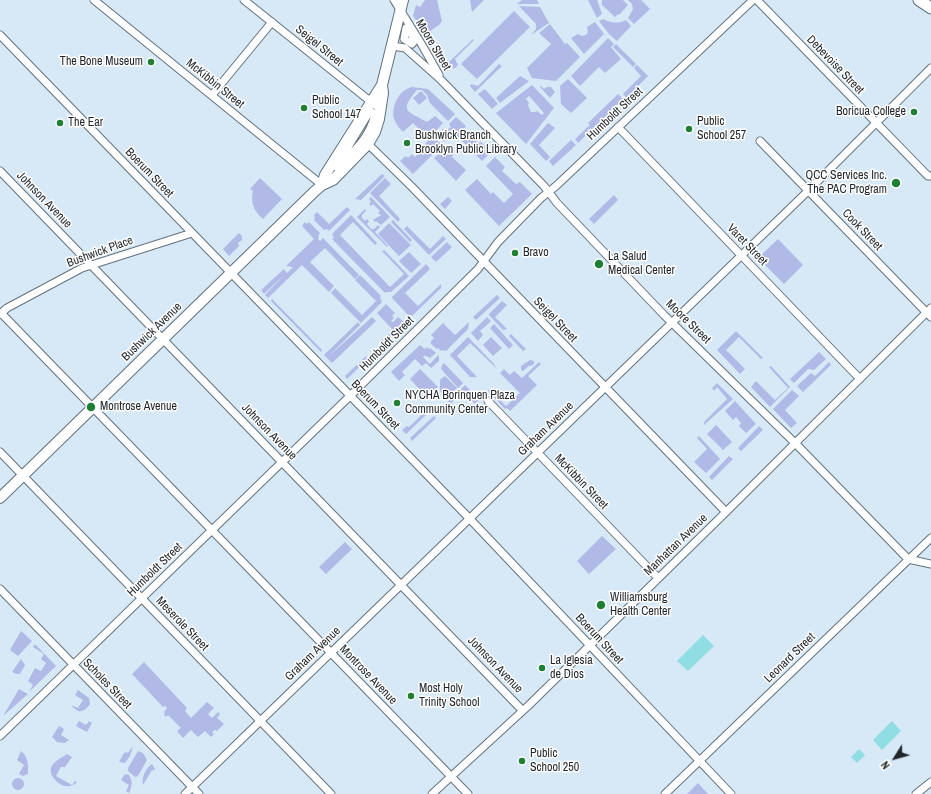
<!DOCTYPE html>
<style>
body{margin:0}
#map{position:relative;width:931px;height:794px;overflow:hidden;background:#d7e9f6;font-family:"Archivo Narrow",sans-serif}
canvas{display:block}
.north{position:absolute;left:875px;top:738px;width:40px;height:40px;-webkit-text-stroke:3px #fff;paint-order:stroke;rotate:233deg;font-size:11px;font-weight:700;line-height:16px;text-align:center;color:#1f252a}
.north::after{content:'';display:block;margin:auto;width:14px;height:18px;background:#1f252a;clip-path:polygon(50% 0,100% 100%,50% 72%,0 100%)}
</style>
<div id="map">
<canvas width="931" height="794"></canvas>
<div class="north">N</div>
</div>
<script>
const c = document.querySelector('canvas').getContext('2d');
c.lineJoin = 'round';
function fill(path, color) {
  c.fillStyle = color;
  c.fill(path, 'evenodd');
}
function trace(path, color, width, dash) {
  c.strokeStyle = color;
  c.lineWidth = width;
  c.lineCap = dash ? 'butt' : 'round';
  c.setLineDash(dash || []);
  c.stroke(path);
}
function label(font, color, halo, rows, align = 'center') {
  c.font = font + ' "Archivo Narrow",sans-serif';
  c.lineWidth = 3;
  c.setLineDash([]);
  c.textBaseline = 'middle';
  c.strokeStyle = halo;
  c.fillStyle = color;
  for (const [text, x, y, turn = 0] of rows) {
    c.save();
    c.translate(x, y);
    c.rotate((+turn || 0) * Math.PI / 180);
    c.textAlign = isNaN(turn) ? turn : align;
    if (halo) c.strokeText(text, 0, 0);
    c.fillText(text, 0, 0);
    c.restore();
  }
}
const green = new Path2D(`
 M425 0H437L442 21 439 25 426 34 413 16 416 5 420 7Z
 M470 0H484L472 12Z
 M522 0H537L539 4H517Z
 M588 0H597L602 14 597 18Z
 M602 0H623L628 5 619 15 618 14 615 17 602 5Z
 M628 0H641L650 9 634 24 628 18 633 9 632 4Z
 M519 6 540 7 549 23 531 35 536 29V24Z
 M514 11 530 27 477 79 461 64Z
 M603 19C610 23 618 24 626 20L631 26 617 41 609 34 599 21Z
 M595 22 604 34 584 54 571 38 578 34 582 36 586 35 588 32 587 27Z
 M550 24 565 44 567 43 580 57 556 81 532 78 527 68 551 44 539 33Z
 M608 38 614 44 611 47 621 59 605 73 599 67 580 86 571 76Z
 M473 39 474 40 455 59 458 65 454 69 448 63Z
 M616 44 636 64 633 67 613 47Z
 M499 64 502 66 475 92 470 86 471 84 478 86Z
 M637 65 648 76 626 98 623 94 641 76 634 68Z
 M520 76 529 81 500 103 496 98Z
 M568 79 587 98 571 113 561 104 560 86Z
 M532 85 554 108 526 144 496 113ZM529 96 544 113 542 115 537 111 535 112H531L528 105 529 103 526 99Z
 M541 86 544 89 547 87H551L555 92 550 98 540 87Z
 M412 87 428 89 455 114 448 121 430 103 427 95 422 90H417C398 112 408 111 427 122L435 116 443 123 432 135 442 145 413 174 400 161 406 156 408 158 412 154 415 157 416 156 429 139 413 123 403 132C399 128 396 124 394 119 391 106 399 90 412 87Z
 M485 89 498 104 492 109 478 94Z
 M421 91 427 98 419 105 413 98Z
 M618 94 623 99 578 143 575 139 590 125 588 123Z
 M456 117 466 126 463 130 478 143 481 142 491 152 482 161 454 133 444 142 440 138 441 131 443 129 446 131 451 127 449 124Z
 M548 123 555 128 539 145 550 157 546 161 530 144Z
 M571 140 576 145 553 166 549 161Z
 M446 147 454 154 452 157 466 170 456 181 434 158Z
 M495 157 505 167 502 171 516 184 520 182 532 194 499 226 465 190 477 179 491 194 493 192 504 203 513 194 486 166Z
 M382 174 385 176 361 200 355 199Z
 M260 178 282 199 263 219C254 211 250 203 253 191L250 189Z
 M385 178 391 184 379 196 400 219 398 222 370 193Z
 M614 195 618 200 594 224 589 219Z
 M371 197 390 217 381 225 376 221 375 222 373 220 381 215 378 213 380 211 373 204 371 206 369 204 371 202 369 199Z
 M448 197 452 201 445 209 440 204Z
 M347 207 350 210 329 231 327 229 324 230 314 220 315 219 314 215 317 212 329 224Z
 M365 209 366 211 362 215V218L365 221 367 219 369 221 367 224 371 229H374L378 225 380 227 375 232 388 246 387 247 357 217Z
 M351 215 377 243 375 245 353 222 340 235 390 287 404 274 382 251 384 250 409 276 391 292H387L385 293 332 239 334 238 332 234Z
 M393 220 412 240 410 242 391 222Z
 M305 222 307 224 309 222 320 233 318 236 319 237 318 239 320 241 323 238 359 275 355 279 325 248 310 262 334 286 329 292 302 265 268 298 265 295 284 275 264 294 261 290 284 269 287 273 293 267 286 266 314 239 302 226Z
 M389 223 411 245 399 256 378 234Z
 M407 226 430 249 443 236 446 239 429 255 404 229Z
 M239 233 242 236V240L238 243 239 246 229 256 223 249Z
 M778 239 803 265 784 284 758 258Z
 M447 242 452 247 436 262 431 257Z
 M409 252 421 264 411 273 399 261Z
 M426 264 430 269 405 293 418 306 441 284V288L412 316 411 315 409 316 392 298V297Z
 M360 275 381 296 380 297 382 302 361 323 331 293 335 288 362 315 376 301 355 280Z
 M497 295 500 298 476 320 473 317Z
 M272 299 322 350 321 352 271 301Z
 M502 301 507 305 495 317 507 329 503 330 489 315V314Z
 M386 304 395 313 392 316 394 318 391 321 393 322 398 317 405 323 382 346 380 343 393 330 377 313Z
 M372 317 376 321 332 363 327 358Z
 M487 317 491 321 480 331 483 335 478 341 471 333Z
 M358 322 360 325 327 358 324 355Z
 M469 322 468 329 446 351 442 350 441 351 438 348 437 349 431 344V341L434 338 431 335 443 323 455 335Z
 M494 324 513 345 509 349 490 328Z
 M736 331 763 358 761 359 739 337 726 350 745 369 740 374 717 350Z
 M511 334 526 349 523 351 509 336Z
 M468 337 494 364 496 368 470 343 457 356 477 377H470L450 355Z
 M491 337 502 348 493 356 483 345Z
 M420 345 425 349 427 347 429 349 430 348 436 353 430 358 427 356 426 357 425 355 423 357 430 364 438 355 439 357V361L431 368 426 363 422 366 415 359 402 372 405 375 399 381 391 372Z
 M819 352 826 359 814 370 808 369 794 383 790 379Z
 M366 356 368 359 347 379 345 376Z
 M530 360 534 361V363L533 365 529 366 523 371 521 370V366Z
 M539 362 541 364 528 376 537 385 510 411 507 408 505 409 488 391 489 389 506 406 520 393 500 373 504 369 510 375 514 371 522 378Z
 M829 362 831 365 803 392 797 386 811 373 815 376Z
 M444 363 463 383 458 388 441 369 442 365Z
 M771 366 790 387 770 407 751 387 756 381 775 400 788 388 769 367Z
 M420 369 438 387 427 397 410 379Z
 M445 376 457 388 447 398 440 391V380Z
 M717 383 733 399 704 425V422L727 399 717 387 714 391 712 388Z
 M465 385 477 397V398L479 400 475 404 470 399 471 398 464 391 442 412 440 410Z
 M792 390 799 396 785 410 797 423 791 428 773 409Z
 M735 401 756 424 746 433 739 426 741 423 736 417 733 420 725 411Z
 M428 409 430 411 406 434 402 430 407 426 409 427Z
 M434 416 436 418 412 441 410 438Z
 M716 425 732 442 723 450 707 434Z
 M759 426 763 430 741 451 738 448Z
 M699 436 720 459 706 473 694 462 707 449 697 438Z
 M729 456 733 459 712 480 709 477Z
 M602 536 616 549 589 574 577 561Z
 M345 542 352 549 326 574 319 567Z
 M21 631 32 641 18 656 10 650Z
 M34 645H36L56 666 29 692 33 685 28 681 35 668 41 671 46 663 41 659 44 654 33 647Z
 M21 659 25 665 20 674H17L12 672Z
 M144 662 187 708 185 711 191 718 207 702 214 708 208 714 212 718 218 712 220 714 217 718 224 724 217 731 215 730 212 732 214 734 211 737 205 731 198 737 191 730 183 738 177 731 181 728 168 715 166 717 164 715 165 714 164 712 167 708 165 706 163 707 132 674Z
 M19 689 28 694 3 716Z
 M78 690 89 698 90 704C84 713 78 714 71 705L78 708 83 700 75 695Z
 M79 721 86 725 89 721 92 723 87 732 76 726Z
 M59 726 64 729 61 735 69 740 65 743 57 742 52 737Z
 M133 746 130 756 125 763 119 762 124 753 127 752 128 753Z
 M21 751C29 758 28 764 28 774L23 776 19 774 24 765 17 760Z
 M138 751 143 753 147 760 138 776 135 777 128 771V768Z
 M67 754 72 757 65 767H61L56 776 72 785 75 781 77 782C65 794 48 777 51 768 54 760 62 758 67 754Z
 M152 764 155 769 153 771 152 770 143 785C141 777 146 768 152 764Z
 M125 774 129 775C133 781 132 787 129 793L126 791 129 785 121 780Z
 M12 784a6 6 0 1 1 12 0a6 6 0 1 1-12 0Z
 M698 783 708 794H687Z`);
const water = new Path2D(`
 M703 635 714 646 688 671 677 661Z
 M892 721 901 731 882 750 873 740Z
 M859 749 865 755 857 763 851 757Z`);
const street = new Path2D(`
 M94 0 322 185
 M244 0 380 109
 M394 0 422 45 439 75
 M757 0 928 176H931
 M406 28H407L415 40 412 44 404 39Z
 M0 35 469 518 731 794
 M392 46 405 48 441 80 544 186 557 203 664 315 795 443 908 559 931 564
 M212 95 272 22
 M370 111 375 114C370 137 354 152 337 167H336Z
 M618 127 860 379
 M760 141 931 317
 M368 144 412 187 726 512
 M0 171 522 710
 M1 313 468 794
 M0 314 7 308 82 268 192 233
 M488 401 658 578
 M0 452 331 794
 M0 589 199 794
 M0 736 350 396 478 269 498 242 541 198 556 186 753 0
 M185 794 809 190 931 68
 M432 794 528 706 726 512 931 308
 M665 794 931 538
 M916 794 931 782`);
const secondary = new Path2D(`
 M322 185 325 175 382 85 403 0
 M0 498 315 191 322 185 333 180 368 144 375 132 379 119 383 93 382 85`);
const primary = new Path2D(`
 M919 0 931 8`);
const markers = [
 [151,62,4,"#1f8033"],
 [304,108,4,"#1f8033"],
 [914,112,4,"#1f8033"],
 [60,123,4,"#1f8033"],
 [689,129,4,"#1f8033"],
 [407,143,4,"#1f8033"],
 [896,183,5,"#1f8033"],
 [515,253,4,"#1f8033"],
 [599,264,5,"#1f8033"],
 [397,403,4,"#1f8033"],
 [91,407,5,"#1f8033"],
 [601,605,5,"#1f8033"],
 [542,668,4,"#1f8033"],
 [411,696,4,"#1f8033"],
 [522,761,4,"#1f8033"]
];
const streetNames = [
 ["Moore Street",433,45,59],
 ["Seigel Street",319,46,39],
 ["Debevoise Street",835,65,46],
 ["McKibbin Street",215,84,39],
 ["Humboldt Street",615,114,-43],
 ["Boerum Street",149,173,46],
 ["Johnson Avenue",44,200,46],
 ["Cook Street",862,230,46],
 ["Varet Street",747,245,46],
 ["Bushwick Place",100,252,-20],
 ["Seigel Street",555,320,46],
 ["Moore Street",688,322,44],
 ["Bushwick Avenue",152,332,-44],
 ["Humboldt Street",387,344,-45],
 ["Boerum Street",375,405,46],
 ["Graham Avenue",546,429,-44],
 ["Johnson Avenue",269,432,46],
 ["McKibbin Street",581,482,46],
 ["Manhattan Avenue",676,545,-44],
 ["Humboldt Street",155,570,-44],
 ["Meserole Street",182,624,46],
 ["Boerum Street",599,639,47],
 ["Graham Avenue",313,654,-44],
 ["Leonard Street",790,658,-44],
 ["Johnson Avenue",495,665,46],
 ["Montrose Avenue",368,675,46],
 ["Scholes Street",107,684,46]
];
const poiNames = [
 ["The Bone Museum",143,62,"right"],
 ["Public",312,101],
 ["School 147",312,115],
 ["Boricua College",906,112,"right"],
 ["Public",697,122],
 ["School 257",697,136],
 ["The Ear",68,123],
 ["Bushwick Branch",415,136],
 ["Brooklyn Public Library",415,150],
 ["QCC Services Inc.",887,176,"right"],
 ["The PAC Program",887,190,"right"],
 ["Bravo",523,253],
 ["La Salud",608,257],
 ["Medical Center",608,271],
 ["NYCHA Borinquen Plaza",405,396],
 ["Community Center",405,410],
 ["Montrose Avenue",100,407],
 ["Williamsburg",610,598],
 ["Health Center",610,612],
 ["La Iglesia",550,661],
 ["de Dios",550,675],
 ["Most Holy",419,689],
 ["Trinity School",419,703],
 ["Public",530,754],
 ["School 250",530,768]
];
fill(green, '#b1b9e6');
fill(water, '#90dde3');
trace(street, '#62727d', 9);
trace(secondary, '#62727d', 12);
trace(primary, '#62727d', 13);
trace(street, '#fff', 7);
trace(secondary, '#fff', 10);
trace(primary, '#fff', 11);
for (const [x, y, r, color] of markers) {
  const dot = new Path2D();
  dot.arc(x, y, r, 0, 2 * Math.PI);
  c.fillStyle = color;
  c.fill(dot);
  trace(dot, '#fff', 1.5);
}
label('12px', '#1f252a', '#fff', streetNames);
label('12px', '#1f252a', '#fff', poiNames, 'left');
</script>
